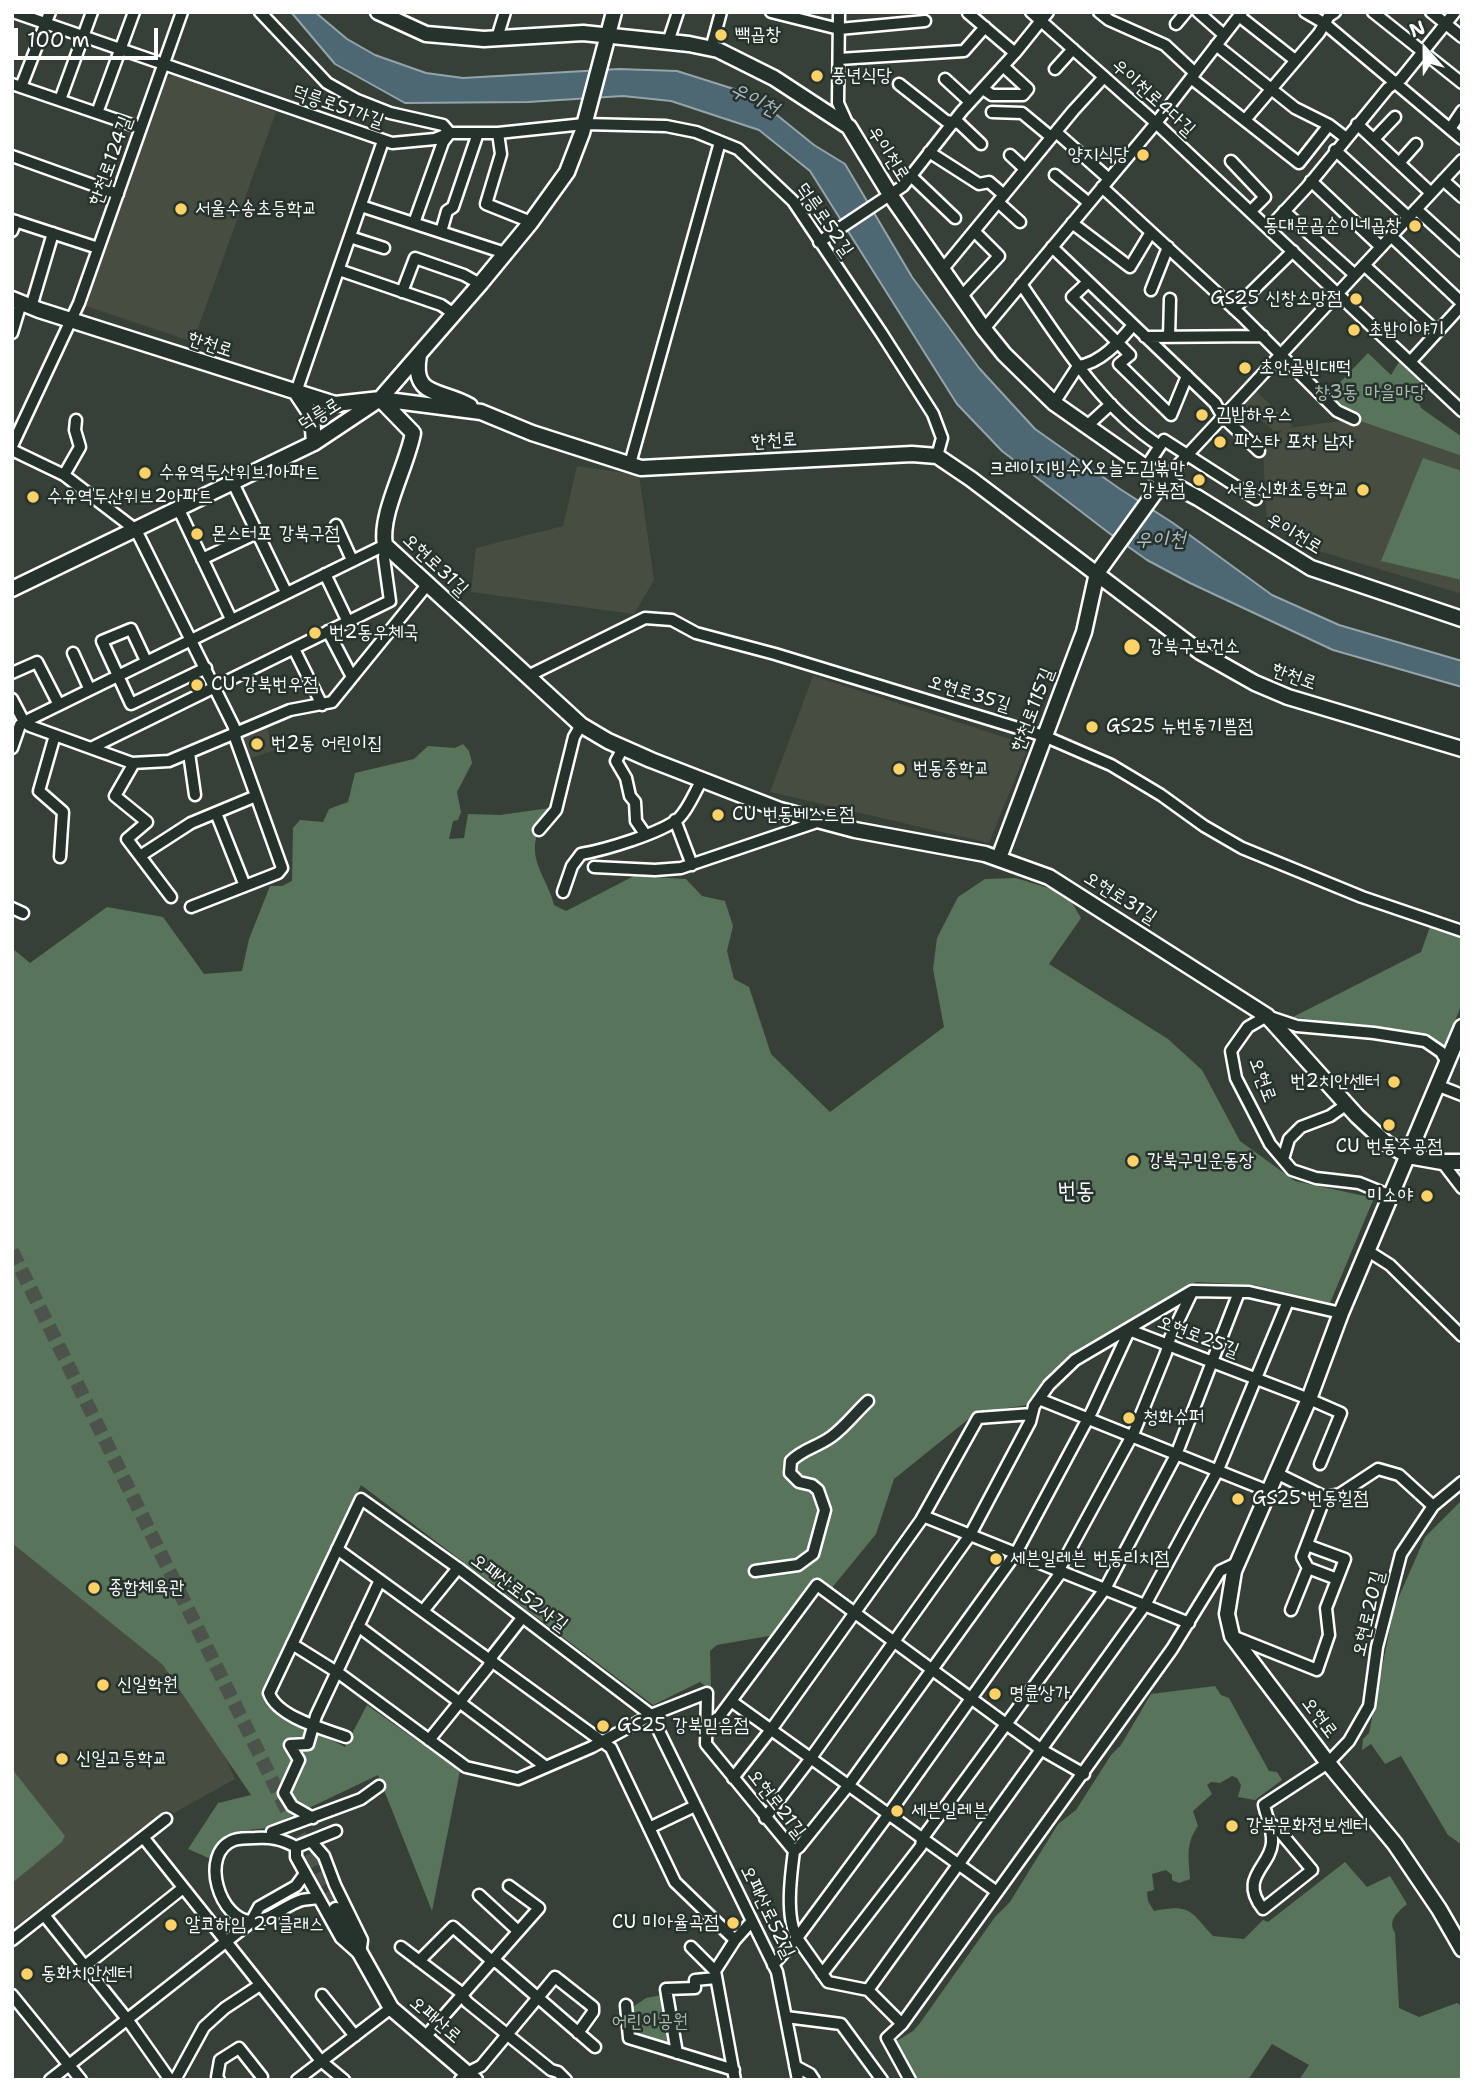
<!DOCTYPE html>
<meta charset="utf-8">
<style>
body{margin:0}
#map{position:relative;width:1474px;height:2092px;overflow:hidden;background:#374036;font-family:"Shantell Sans",sans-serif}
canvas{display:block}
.frame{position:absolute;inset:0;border:14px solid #fff;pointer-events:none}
.north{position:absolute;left:1390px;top:14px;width:70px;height:70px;-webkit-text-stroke:5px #26332d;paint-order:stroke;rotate:339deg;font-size:19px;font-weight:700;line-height:28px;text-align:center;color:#fff}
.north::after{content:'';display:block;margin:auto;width:24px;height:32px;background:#fff;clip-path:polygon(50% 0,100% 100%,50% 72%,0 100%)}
.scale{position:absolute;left:14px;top:28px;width:144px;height:32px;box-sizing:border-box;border:4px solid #fff;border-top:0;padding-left:9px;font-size:21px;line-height:24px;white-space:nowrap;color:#fff;-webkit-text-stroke:5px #26332d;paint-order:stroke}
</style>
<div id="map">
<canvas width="1474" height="2092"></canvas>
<div class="frame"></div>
<div class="north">N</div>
<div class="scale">100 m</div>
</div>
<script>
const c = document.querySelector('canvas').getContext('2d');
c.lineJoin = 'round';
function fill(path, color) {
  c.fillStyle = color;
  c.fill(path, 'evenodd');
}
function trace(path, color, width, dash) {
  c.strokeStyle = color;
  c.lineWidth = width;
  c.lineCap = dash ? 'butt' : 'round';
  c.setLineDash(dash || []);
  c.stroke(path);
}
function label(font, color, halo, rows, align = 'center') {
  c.font = font + ' "Shantell Sans","Poor Story",sans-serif';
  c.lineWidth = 5;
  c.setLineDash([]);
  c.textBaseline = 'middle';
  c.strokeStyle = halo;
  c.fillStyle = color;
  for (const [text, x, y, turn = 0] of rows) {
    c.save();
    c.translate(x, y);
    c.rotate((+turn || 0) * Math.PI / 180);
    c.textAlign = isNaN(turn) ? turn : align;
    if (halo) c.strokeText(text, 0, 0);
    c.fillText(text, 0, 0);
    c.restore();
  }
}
const built = new Path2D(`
 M174 75 276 112 193 342 86 306 165 79Z
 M1256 391 1293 426 1288 428 1354 419 1462 456V594L1312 549 1267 524 1263 453 1283 429 1275 432 1243 404Z
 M577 466 639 475 654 580 634 614 471 592 476 548 563 526Z
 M813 676 1029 745 989 843 770 792Z
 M267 728 275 750 246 760 238 738Z
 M12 1517 151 1590 235 1779 174 1813 166 1810 12 1929Z`);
const green = new Path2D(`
 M1368 353 1391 375 1399 362 1424 386 1415 396 1421 408 1462 437V456L1354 419 1329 394Z
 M1423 458 1462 471V580L1381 561Z
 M463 744 469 751 472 763 457 792 461 812 458 820 453 821 449 839 464 838 468 814 500 815 550 808C546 818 538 829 536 839 530 862 549 883 554 905L566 911 634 876 686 879 702 896 725 901 733 926 727 951 734 979 749 987 771 1054 830 1112 944 1027 933 969 937 938 958 897 985 879 1016 878 1067 894 1081 918 1049 964 1168 1039 1202 1070 1240 1141 1295 1181 1374 1198 1330 1303 1254 1285 1196 1282 1141 1318 1070 1356 1035 1393 1027 1405 976 1413 894 1479 876 1534 831 1589 815 1577 774 1635 717 1645 710 1651 711 1690 700 1682 653 1705 361 1485 263 1698 268 1707 345 1747 367 1705 460 1771 432 1911 378 1775 267 1828 239 1831 218 1843 211 1859 188 1849 218 1803 251 1795 162 1664 12 1543V948L30 963 107 907 163 917 204 974 242 971 249 939 270 886H282L292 881 293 828 300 820 323 822 329 809 348 802 355 773 414 759 428 746 455 748Z
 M1432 921 1462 931V1003L1444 1050 1418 1035 1293 1017 1421 952Z
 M1462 1500V1845L1448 1835 1401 1756 1385 1764 1371 1744 1362 1750 1363 1739 1369 1733 1394 1608 1425 1537Z
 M1215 1686 1221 1695 1229 1698 1269 1771 1277 1772 1282 1780 1255 1800 1238 1797 1241 1785 1237 1778 1232 1776 1220 1783 1211 1782 1207 1785 1212 1794 1193 1811 1198 1826C1185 1844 1189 1859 1190 1879L1179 1883 1172 1880V1875L1166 1870 1152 1874 1154 1890 1147 1892 1148 1901 1154 1911C1191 1904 1189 1910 1213 1936L1244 1939 1263 1920 1268 1922 1345 1862 1367 1887 1390 1876 1407 1904C1398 1912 1387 1920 1395 1933L1399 2008 1419 2017 1457 2003 1462 2006V2080H1299L1309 2065 1272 2044 1248 2080H910L893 2043 913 2031 920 2023 995 1917 1010 1902 1058 1824 1076 1810 1111 1755 1121 1745 1151 1694Z
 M12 1769 65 1836 62 1842 12 1883Z
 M667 1994 677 2053 630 2038 627 2011 646 1998Z`);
const water = new Path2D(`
 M291 12H315L347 39 375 55 426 73 463 78 619 69 677 71 734 89 767 107 814 145 845 164 912 277 979 368 1035 429 1120 489 1173 523 1272 595 1339 625 1462 661V687L1333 650 1190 583 1147 560 1109 533 1002 451 957 404 810 171 759 130 671 101 623 96 528 102 405 103 335 64Z`);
const secondaryTunnel = new Path2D(`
 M12 1251 336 1910`);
const street = new Path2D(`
 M13 12 392 143 435 139 450 133H498L584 124 666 126 696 132 738 149 793 201 882 334 933 414 942 438 937 456
 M260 12 327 83 357 100 390 113 443 125 450 133
 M771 12 839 29 925 21
 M839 12 838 103 848 125
 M1031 12 1156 123 1462 411
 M1099 12 1109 20 1165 45 1195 73
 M1198 12 1224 35
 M1305 12 1324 23 1462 139
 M1373 12 1462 83
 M1431 12 1462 37
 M968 13 1015 53
 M1239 16 1295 60
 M1176 24 1186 12
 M497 38 505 12
 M668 42 678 12
 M1216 45 1295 108 1329 125 1346 138
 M711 49 721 12
 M839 59 964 51 985 27
 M1055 69 1073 49
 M1191 78 1299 163 1329 125
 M945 79 970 102
 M12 84 141 128
 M899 84 946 121 959 123 981 144
 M21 87 50 12
 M983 89 992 95H1023L1028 89 1003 66
 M60 100 92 12
 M992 112 1022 113 1051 137
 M97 113 134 12
 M1245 120 1319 33 1329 16 1335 12
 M1357 124 1431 193
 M1450 129 1462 111
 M1056 132 1109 179
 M498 133 501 154 486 204 531 222
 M1374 139 1395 117
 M1335 150 1408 217
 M929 152 979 184 989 182 1004 195
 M1010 155 1025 169
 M12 156 118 194
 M1231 161 1265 197 1251 211
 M1399 163 1416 144
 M1055 175 1089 203
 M911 176 955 218
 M1443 180 1462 197
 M1311 181 1381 247
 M1102 187 1242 316 1337 411 1354 419
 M998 202 1020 222
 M361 206 505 253
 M1416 209 1462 251
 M1284 211 1355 275
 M12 220 98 248
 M414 223 443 142 450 133
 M1072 223 1130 267 1151 232
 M1269 228 1307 187 1388 88 1401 79 1455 12
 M12 231 16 221
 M441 232 447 211 453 207 478 133
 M1391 236 1462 303
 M350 237 384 248
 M819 242 903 186 962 111 1015 53 1048 12
 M1052 247 1215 403 1223 417 1259 451
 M1364 265 1437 332
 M339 270 441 305 454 314
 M942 270 1073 111 1104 77
 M1088 282 1072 297 1130 355 1119 364 1171 415 1187 376
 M1021 284C1061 342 1100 407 1160 446
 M1151 290 1168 247
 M402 292 415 258 464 275 480 284
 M961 297 999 256 974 231
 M31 307 53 233
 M1234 309 1293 251
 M984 329 1156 123 1242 12
 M12 333 21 303
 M1145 337 1263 336
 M1169 337 1170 299
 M1410 362 1462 305
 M296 392 383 141
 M1054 403 1078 366C1101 363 1119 342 1133 325
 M1087 426 1111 404
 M12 446 79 303 182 12
 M12 450 64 475 136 530 234 727 236 740 282 868 278 873 191 907
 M630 464 720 142
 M1146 467 1164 440 1256 499
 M64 475 80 447 75 430 76 420
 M1164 480 1462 160
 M233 483 286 592
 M179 510 231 619
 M336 525 352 560
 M202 559 257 533
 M325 574 348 622
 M328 631 352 677
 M294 649 322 705
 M73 653 89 688
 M146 661 131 629 102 641 131 704 206 668
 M12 673 37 662 58 703
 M528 676 645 618 672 620 696 633 775 654 1044 736 1111 765 1161 795 1204 826 1242 848 1362 897 1462 931
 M12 699 24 722 30 726 132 763 169 761 290 710 332 702 427 585
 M55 735 39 791 63 812 60 857
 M12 748 20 725 24 722 385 545 384 558 390 601 91 748
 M623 748 616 761 626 778 630 796 635 802 636 821 645 834
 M189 753 195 795
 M134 763 115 796 147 822 127 839 171 897
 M216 813 245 886
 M675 820 692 865
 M539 830 556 810 574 737 581 725
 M140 856 191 823 256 796
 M594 867 655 870 681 868 820 821
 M563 892 572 866 581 854C604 850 662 833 679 818 689 808 695 791 702 780
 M12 908 23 913
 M1439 1086 1462 1095
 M1283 1159 1289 1139 1301 1127 1330 1116 1347 1104
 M1442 1162 1462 1188
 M1391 1196 1359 1183 1316 1178 1292 1170 1270 1144 1236 1078 1231 1051 1248 1027 1267 1016 1297 1026 1374 1033 1425 1041 1441 1052 1448 1064
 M1368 1251 1390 1265 1462 1336
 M1129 1330 1309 1399 1341 1413 1320 1464
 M1039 1399 1268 1491
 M1276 1473 1325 1497 1340 1494 1378 1469 1399 1475 1433 1506
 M923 1516 1189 1623
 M337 1549 611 1748 675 1882 735 1940
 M1308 1568 1337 1579
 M755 1571 798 1565 813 1554 825 1510 818 1490 812 1485 799 1482 790 1473 791 1461C803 1449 817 1447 831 1437 844 1428 856 1412 868 1401
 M1291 1610 1308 1568 1302 1557 1325 1497
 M423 1611 458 1568
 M358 1626 546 1767
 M1232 1636 1317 1670 1329 1635 1326 1608 1345 1559 1307 1545
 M292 1644 340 1674 466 1767 518 1779 592 1747 651 1715 707 1693 706 1744 794 1851C791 1874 785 1917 797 1938L828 1982 868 1990 902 2024
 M731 1701 997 1892
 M706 1725 719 1717 817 1585 1006 1724 1042 1750 1084 1774
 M346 1737C324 1729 277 1717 269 1693L361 1499 458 1568 651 1715 777 1972 798 2080
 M429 1740 488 1667 493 1655 522 1618
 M733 1778 773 1727 921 1520 978 1418 1032 1414
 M313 1818 292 1806 284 1793 299 1760 290 1745 308 1744 316 1716 380 1580
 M765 1818 808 1762 970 1535 1030 1422 1034 1406 1049 1385 1075 1360 1192 1291 1249 1292 1341 1313
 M1272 1825 1276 1827 1312 1870 1263 1909C1238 1878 1270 1867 1272 1843 1273 1828 1267 1819 1264 1805L1328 1763 1349 1741 1369 1706 1377 1647 1401 1554 1433 1506 1462 1482
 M649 1828 695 1806
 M143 1837 321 2061 344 2080
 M272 1838V1832L361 1799 379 1786
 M311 1841 324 1856 335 1885 362 1940 360 1955 341 1938 296 1857V1847Z
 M311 1841 336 1831
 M296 1847C282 1839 271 1837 255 1838 249 1838 240 1838 234 1840 198 1853 220 1923 253 1921 272 1920 285 1905 302 1900 307 1899 313 1899 318 1898
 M794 1851 799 1847 848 1786 1016 1553 1092 1411 1129 1331
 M479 1895 518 1931
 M44 1915 127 2019 170 2080
 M12 1940 166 1819
 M401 1947 459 1991 467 2002 551 2070 558 2072 566 2080
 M691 1947 715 1971
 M419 1961 453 1927 492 1961 498 1963 595 2047
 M773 1965 797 1938 888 1815 1059 1575 1061 1566 1134 1432 1166 1353 1170 1338 1192 1292
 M85 1966 183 1888
 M715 1971 735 2080
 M715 1971 735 1940 752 1921
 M822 1974 921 1846 922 1839 1105 1589 1176 1455 1239 1292
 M868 1990 1145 1605 1217 1472 1288 1301
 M12 1995 81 2080
 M322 1995 355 2036
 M626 2005 629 2038 734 2070
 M786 2017 841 2024 882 2080
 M425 2037 539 1908 509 1886
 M677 2053 666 1989 695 1988V1980L716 1978
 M795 2066 810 2074 814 2080
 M50 2080 251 1922 259 1907 296 1886 304 1875
 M175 2080 204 2027 225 2008 260 1985
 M219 2080 217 2077 220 2060 239 2048 262 2077
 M297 2080 391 2008
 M460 2080 467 2073 481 2066 555 1977 593 2007V2012L578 2033
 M910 2080 887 2038 902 2024 1172 1649 1220 1571 1237 1563`);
const secondary = new Path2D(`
 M378 12 426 34 484 39 583 33 689 44 718 50 774 78 849 127 891 196 984 329 1004 354 1054 403 1164 480 1198 498 1311 568 1462 619
 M12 299 39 310 335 404 380 399 481 412 532 433 641 468 912 454 937 456 971 479 1200 652 1255 683 1288 697 1462 749
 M419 355C411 398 441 389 470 406
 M296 392 312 416 314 443
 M380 399 413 433C407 466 379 515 385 545L581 725 608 741 651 760 780 810 855 830 985 854 1049 877 1267 1016 1357 1116 1386 1143 1408 1156 1442 1162H1462
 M12 589 314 443 380 399 480 284 531 222 567 172 582 133 614 12
 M999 858 1084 632 1097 573 1164 480
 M1462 1027 1341 1313 1309 1399 1234 1571 1227 1614 1232 1636 1328 1763 1395 1844 1439 1909 1462 1949
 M336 1910 391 2008 475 2080`);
const markers = [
 [721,35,7,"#ffd166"],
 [817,76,7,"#ffd166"],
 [1143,155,7,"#ffd166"],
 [181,209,7,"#ffd166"],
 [1415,226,7,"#ffd166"],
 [1356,299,7,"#ffd166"],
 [1354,330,7,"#ffd166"],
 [1245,368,7,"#ffd166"],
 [1202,415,7,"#ffd166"],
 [1220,442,7,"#ffd166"],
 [145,473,7,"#ffd166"],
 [1199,480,7,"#ffd166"],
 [1363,490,7,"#ffd166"],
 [33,497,7,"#ffd166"],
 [197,534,7,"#ffd166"],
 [315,633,7,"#ffd166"],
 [1132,647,9,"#ffd166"],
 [197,685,7,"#ffd166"],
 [1092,727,7,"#ffd166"],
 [257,744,7,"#ffd166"],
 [899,769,7,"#ffd166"],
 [718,815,7,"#ffd166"],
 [1394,1082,7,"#ffd166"],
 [1389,1125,7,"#ffd166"],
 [1133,1161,7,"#ffd166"],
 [1427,1196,7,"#ffd166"],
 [1129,1418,7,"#ffd166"],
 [1238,1499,7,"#ffd166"],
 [996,1559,7,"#ffd166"],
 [94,1588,7,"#ffd166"],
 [103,1685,7,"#ffd166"],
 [995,1694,7,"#ffd166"],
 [603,1726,7,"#ffd166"],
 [62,1759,7,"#ffd166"],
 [897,1811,7,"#ffd166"],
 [1232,1826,7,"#ffd166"],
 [733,1923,7,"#ffd166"],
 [171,1925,7,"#ffd166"],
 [27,1974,7,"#ffd166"]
];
const poiNames = [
 ["빽곱창",735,35],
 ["풍년식당",831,76],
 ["양지식당",1129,155,"right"],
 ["서울수송초등학교",195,209],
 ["동대문곱순이네곱창",1401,226,"right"],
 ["GS25 신창소망점",1342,299,"right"],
 ["초밥이야기",1368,330],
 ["초안골빈대떡",1259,368],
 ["김밥하우스",1216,415],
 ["파스타 포차 남자",1234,442],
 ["크레이지빙수X오늘도김볶만",1185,469,"right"],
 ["강북점",1185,491,"right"],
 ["수유역두산위브1아파트",159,473],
 ["서울신화초등학교",1349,490,"right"],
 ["수유역두산위브2아파트",47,497],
 ["몬스터포 강북구점",211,534],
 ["번2동우체국",329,633],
 ["강북구보건소",1148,647],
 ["CU 강북번우점",211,685],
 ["GS25 뉴번동기쁨점",1106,727],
 ["번2동 어린이집",271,744],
 ["번동중학교",913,769],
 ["CU 번동베스트점",732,815],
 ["번2치안센터",1380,1082,"right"],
 ["CU 번동주공점",1389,1147,"center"],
 ["강북구민운동장",1147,1161],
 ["미소야",1413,1196,"right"],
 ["청화슈퍼",1143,1418],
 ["GS25 번동힐점",1252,1499],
 ["세븐일레븐 번동리치점",1010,1559],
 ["종합체육관",108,1588],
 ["신일학원",117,1685],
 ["명륜상가",1009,1694],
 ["GS25 강북믿음점",617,1726],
 ["신일고등학교",76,1759],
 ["세븐일레븐",911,1811],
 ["강북문화정보센터",1246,1826],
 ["CU 미아율곡점",719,1923,"right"],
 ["알코하임 29클래스",185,1925],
 ["동화치안센터",41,1974]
];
const streetNames = [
 ["우이천로4다길",1153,98,42],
 ["덕릉로51가길",338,107,19],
 ["우이천로",888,154,58],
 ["한천로124길",111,161,-70],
 ["덕릉로52길",824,220,55],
 ["한천로",210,345,18],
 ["덕릉로",320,415,-32],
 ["한천로",774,441,-3],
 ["우이천로",1294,534,31],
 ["오현로31길",435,565,43],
 ["한천로",1294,677,20],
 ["오현로35길",969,694,17],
 ["한천로115길",1033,710,-69],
 ["오현로31길",1120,898,32],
 ["오현로",1262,1080,69],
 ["오현로25길",1198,1337,21],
 ["오패산로52사길",519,1593,37],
 ["오현로20길",1369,1614,-77],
 ["오현로",1319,1718,53],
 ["오현로21길",776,1804,52],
 ["오패산로52길",767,1912,64],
 ["오패산로",435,2020,40]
];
const parkNames = [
 ["창3동 마을마당",1370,393],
 ["어린이공원",650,2022]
];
const waterNames = [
 ["우이천",754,100,27],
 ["우이천",1160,541]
];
const quarterNames = [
 ["번동",1076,1192]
];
fill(built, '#474d40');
fill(green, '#58745b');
fill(water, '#4d6873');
trace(water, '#94a4ab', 2);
trace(secondaryTunnel, '#4b534a', 14, [14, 7]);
trace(street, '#fff', 15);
trace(secondary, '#fff', 19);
trace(street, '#26332d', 10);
trace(secondary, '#26332d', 14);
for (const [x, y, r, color] of markers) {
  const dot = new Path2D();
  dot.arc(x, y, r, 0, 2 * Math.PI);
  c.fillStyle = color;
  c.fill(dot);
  trace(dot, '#26332d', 2.5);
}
label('19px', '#fff', '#26332d', poiNames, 'left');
label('19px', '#fff', '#26332d', streetNames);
label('19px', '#acbaad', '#26332d', parkNames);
label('italic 21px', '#afbbc0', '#26332d', waterNames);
label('23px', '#fff', '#26332d', quarterNames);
</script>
